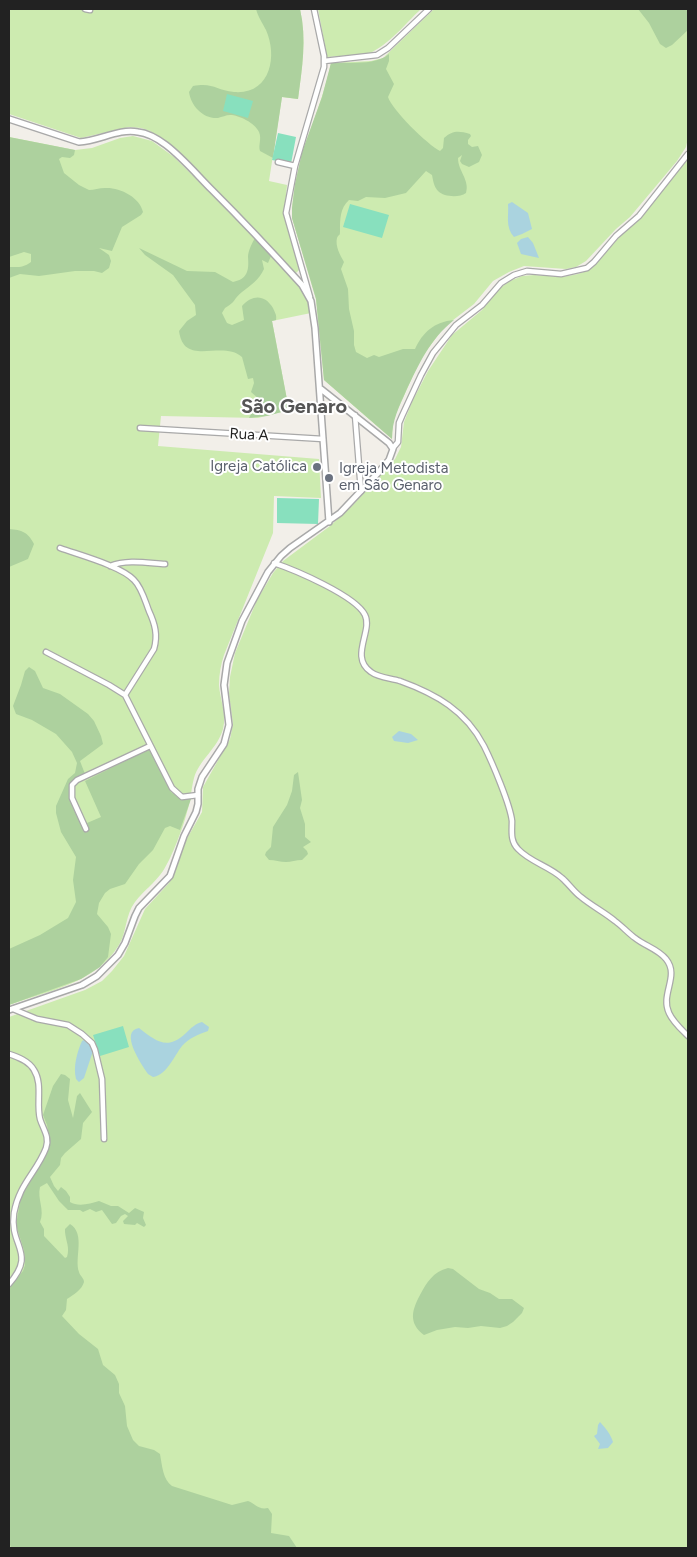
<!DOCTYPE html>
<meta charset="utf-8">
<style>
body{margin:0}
#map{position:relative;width:697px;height:1557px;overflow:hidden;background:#f2efe9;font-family:Figtree,sans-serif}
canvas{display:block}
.frame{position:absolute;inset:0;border:10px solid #222;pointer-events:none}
</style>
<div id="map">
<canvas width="697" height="1557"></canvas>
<div class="frame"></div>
</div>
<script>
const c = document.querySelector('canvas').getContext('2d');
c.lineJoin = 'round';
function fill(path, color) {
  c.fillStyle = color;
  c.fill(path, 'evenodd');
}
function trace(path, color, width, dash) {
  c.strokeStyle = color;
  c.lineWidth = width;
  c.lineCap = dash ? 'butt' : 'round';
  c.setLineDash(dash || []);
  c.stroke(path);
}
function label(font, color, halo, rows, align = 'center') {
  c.font = font + ' Figtree,sans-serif';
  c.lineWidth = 4;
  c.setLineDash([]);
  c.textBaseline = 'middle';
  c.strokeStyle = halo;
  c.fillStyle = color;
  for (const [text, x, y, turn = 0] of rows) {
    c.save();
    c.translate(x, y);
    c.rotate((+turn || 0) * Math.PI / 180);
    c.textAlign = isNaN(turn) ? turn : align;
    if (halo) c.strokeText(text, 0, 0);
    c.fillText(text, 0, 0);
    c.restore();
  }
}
const grass = new Path2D(`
 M11 9H300C307 39 302 69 298 99L282 97 269 181 287 185 284 217 300 269 295 274 200 173 170 144 150 131 141 128 129 127 81 138 9 114V12Z
 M318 9H421C405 24 389 45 368 54L327 57Z
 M434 9H688V138L686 147 677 161 630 217 616 229 586 261 576 267 566 269 524 266 509 272 493 281 474 304 444 327 421 358 393 420 392 439 324 380 316 299 292 218C292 163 320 116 331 63L371 61 383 58Z
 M133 136 152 141 174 157 243 225 299 285 309 302 311 313 272 321 289 410 258 418 161 416 158 446 319 459 321 498 274 496 273 533 224 655C221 664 219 674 219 685 220 700 227 714 223 729 218 748 199 760 194 778 191 789 191 801 187 812 183 828 172 857 163 871 155 883 143 891 135 902 125 915 127 932 119 945 96 983 48 991 9 1005V137L75 150 92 148 120 138Z
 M688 159V1548H9V1017L85 990 102 981 112 971 124 956 145 909 169 883 175 872 185 842 202 812 203 787 230 739 233 724 229 694 230 677 235 653 257 600 273 573 283 561 330 526 353 505 395 459 401 447 404 422 412 402 428 371 452 335 482 310 497 290 510 281 522 276 534 275 563 277 578 274 589 270 597 263 623 233 636 223Z`);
const forest = new Path2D(`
 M256 9H300C307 39 302 69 298 99L282 97 273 158 260 151C258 145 262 139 259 132 255 123 239 115 230 115 226 115 222 117 218 118 203 119 191 106 189 92L193 86C213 82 216 90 234 92 270 95 278 57 266 30 262 22 258 17 256 9Z
 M638 9H688V30L672 45 666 48 660 44 649 23Z
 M389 54V61L386 69 394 84 388 97C392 110 428 145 440 151L443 148 444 138C453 130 459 131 470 134L471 136 468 140V144L472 147 478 146 482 155 479 162 469 167 462 164 460 161 462 155 458 158C458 171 470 180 466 193 459 198 444 197 438 191 434 187 433 180 432 175L426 171 406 193 385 198 366 197 358 201 349 200C340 208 340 219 340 231 340 237 339 233 337 238 335 246 340 255 344 262L341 269 348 289 349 309 354 331V345L356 352 367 358 374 355 379 357 403 349H415C423 332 434 322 454 320 430 339 419 364 406 391 399 407 392 420 392 439L324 380 316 299 292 218V208L295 184 302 152 322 97 331 63C348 62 375 66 389 54Z
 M9 137 75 150 74 155 70 158 62 157 59 159 64 173 79 185 89 190C94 190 99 188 105 188 119 187 140 197 143 212L141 215 122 227 112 251 99 248 109 255 111 261 109 268 102 273 94 271H75L39 276 20 274 9 278V267C18 267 23 268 31 262V254L24 252 9 257Z
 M255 238 271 256 268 263 262 260 264 269C259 280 251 285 242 292 234 298 236 302 225 308L222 313 227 323 232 325 244 320 242 306C253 294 265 295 273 308 275 313 277 315 276 320L272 321 289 410 267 416 249 418 259 399 251 392 254 383 253 378 248 379 242 357C222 339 184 368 179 331L187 321 196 315 195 305 173 275 145 255 139 248 187 271 215 272 233 282C248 279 249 270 248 257 248 251 252 243 255 238Z
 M9 529C22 530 28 532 34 544L28 559 9 567Z
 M29 667 35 671 43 688 60 694 88 714 94 721 101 736 103 744 80 761 85 774C56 788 75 810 85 831L89 829 87 823 101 817 85 781 149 749 171 792 180 799H191L180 830 170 826 165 828 153 850 139 864 125 884 110 889 105 893 99 903 97 914 108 927 111 934 108 957 100 967 81 979 9 1005V949L40 935 68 918 76 902 73 880 76 857 61 832 56 813V806L68 779 75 773 77 763 72 752 56 734 32 720 16 714 13 706 21 685 25 671Z
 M298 772 302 800 300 808 305 824V837L311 842 303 847 307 851 308 854 302 860C296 860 291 862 286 862 280 862 275 860 269 860L265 855 266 852 271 847 273 827 287 805 292 791 294 775Z
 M61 1074 65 1075 70 1079 68 1100 73 1118 77 1096 80 1093 92 1112 83 1123 81 1139 65 1153 61 1158 60 1165 50 1177 54 1186 58 1191 61 1187 66 1191 70 1197V1202C78 1207 90 1204 99 1201L111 1206H118L129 1213 135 1208 144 1212 143 1218 146 1225 144 1227 137 1223 135 1225 124 1224 123 1221 128 1216 125 1214 121 1216 116 1223 112 1224 102 1210 96 1212 90 1209 83 1212 80 1210H68L59 1201 47 1183 40 1187C37 1199 45 1210 40 1222L44 1229V1236L65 1258 67 1257C70 1247 66 1242 65 1232V1229L70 1224C86 1234 74 1258 79 1272 80 1276 84 1278 84 1282 82 1290 73 1295 67 1299L66 1310 62 1316 79 1334 98 1349 103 1365 115 1375 119 1384V1393L125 1406 127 1426 133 1440 139 1446 154 1450 160 1454C162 1465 163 1480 172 1486L232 1505 248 1501C256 1504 258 1510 268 1508L272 1514 271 1533 289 1536 297 1548H11L9 1541V1288L23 1271 25 1265 24 1250 16 1225 21 1197 47 1153 50 1142 47 1125 43 1115 53 1086Z
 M448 1268 453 1269 479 1289 490 1293 499 1299H512L524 1308 522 1313 513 1322 507 1326 500 1328 481 1326 468 1328 455 1327 437 1330 424 1335C408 1323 412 1310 420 1295 427 1282 433 1272 448 1268Z`);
const pitch = new Path2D(`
 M227 94 253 101 248 118 223 111Z
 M278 133 296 137 291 164 272 160Z
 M350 204 389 215 382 238 343 227Z
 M277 498 319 499 318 524 277 523Z
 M123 1026 129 1047 100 1056 93 1035Z`);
const water = new Path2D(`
 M512 202 528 213 532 229 522 234 514 237C505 227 509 216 508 204Z
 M528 237 533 243 539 258 521 254 517 243 521 239Z
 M399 731 411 734 418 740 408 743 394 741 392 737Z
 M202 1022 209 1027 208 1031C199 1034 189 1038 182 1046 174 1056 167 1075 153 1077L148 1074C141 1064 119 1031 139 1028 156 1041 167 1051 186 1033 191 1028 195 1024 202 1022Z
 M84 1040 90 1045 93 1051 84 1078 79 1082 76 1079C73 1067 77 1052 82 1041Z
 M600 1422C606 1429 610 1433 613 1442L608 1448 598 1449 600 1444 594 1436 597 1434 598 1425Z`);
const minor = new Path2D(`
 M85 9 90 10
 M324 61 377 55 388 48 429 9
 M278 162 295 166
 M310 297 286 213 295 166 324 67V56L314 9
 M355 415 361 491
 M140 428 323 439
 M393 448 398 442 399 423 402 416 421 375 433 353 456 325 482 305 501 283 514 275 527 271 561 274 587 268 594 262 616 236 639 216 688 154
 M60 548C79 555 121 566 134 580 142 588 145 601 149 611 155 624 158 635 154 649L125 695
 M274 563C295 570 356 596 365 615 373 631 349 657 371 672 379 678 391 678 400 681 436 694 466 711 484 746 492 762 510 804 512 821 512 831 510 841 518 849 530 862 549 866 562 878 569 884 574 892 581 897 592 906 604 912 615 921 622 926 628 933 635 938 645 946 658 949 666 959 680 976 660 994 669 1013 673 1022 681 1029 688 1036
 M110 566C127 559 148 563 165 564
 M46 652 109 685 125 695 172 788 182 797 198 795
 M86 829 72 798V785L77 780 150 746
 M13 1009 37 1019 68 1025 82 1034 92 1043 95 1050 102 1079 104 1139
 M9 1054C18 1057 29 1061 34 1070 43 1084 36 1103 40 1119 43 1129 50 1137 46 1148 37 1172 19 1184 14 1213 9 1247 37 1252 9 1284`);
const tertiary = new Path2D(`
 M9 119 79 142C99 141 119 128 138 132 148 133 158 139 166 145 183 158 197 175 212 190 243 221 273 253 302 285L311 301 315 328 329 522
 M9 1010 82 985 97 976 118 955 125 943 135 916 139 908 170 876 184 836 196 812 198 804V789L202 777 224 744 229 725 224 685 227 663 242 621 268 572 281 556 290 548 340 513 377 474 389 460 393 449 389 443 321 389`);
const markers = [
 [317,467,5,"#6b7280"],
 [329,478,5,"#6b7280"]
];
const streetNames = [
 ["Rua A",249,435,3]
];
const worshipNames = [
 ["Igreja Católica",307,467],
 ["Igreja Metodista",339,469,"left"],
 ["em São Genaro",339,486,"left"]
];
const districtNames = [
 ["São Genaro",294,407]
];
fill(grass, '#cdebb0');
fill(forest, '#add19e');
fill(pitch, '#88e0be');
fill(water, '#aad3df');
trace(minor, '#a9a9a9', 7);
trace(tertiary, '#a9a9a9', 8);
trace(minor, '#fff', 4.5);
trace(tertiary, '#fff', 5);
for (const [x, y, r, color] of markers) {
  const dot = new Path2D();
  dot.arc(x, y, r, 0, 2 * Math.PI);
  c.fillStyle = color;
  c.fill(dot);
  trace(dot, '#fff', 2);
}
label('15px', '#222', '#fff', streetNames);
label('15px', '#5b616d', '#fff', worshipNames, 'right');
label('bold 20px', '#555', '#fff', districtNames);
</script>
